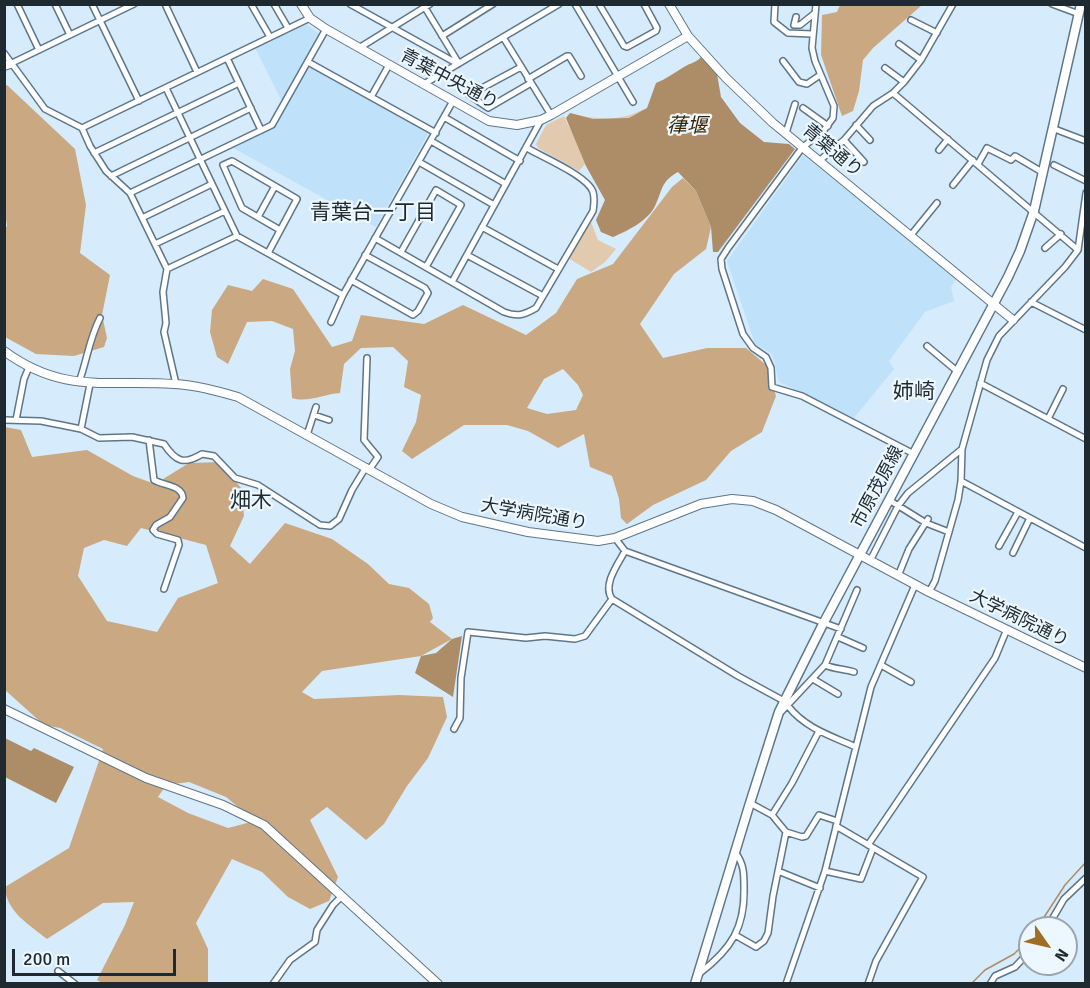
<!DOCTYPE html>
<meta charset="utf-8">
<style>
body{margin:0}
#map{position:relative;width:1090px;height:988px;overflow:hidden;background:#d6ebfb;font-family:Signika,sans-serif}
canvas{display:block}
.frame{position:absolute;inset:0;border:6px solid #1f2930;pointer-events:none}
.north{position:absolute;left:1018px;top:916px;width:60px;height:60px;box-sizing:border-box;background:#ecf7ff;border:2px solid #9aa5ac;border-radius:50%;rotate:124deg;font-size:16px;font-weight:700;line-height:24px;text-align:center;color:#1f2930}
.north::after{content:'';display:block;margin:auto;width:21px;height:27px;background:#a06d24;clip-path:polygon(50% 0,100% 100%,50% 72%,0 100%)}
.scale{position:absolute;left:12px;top:949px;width:164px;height:27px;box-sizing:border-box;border:3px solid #1f2930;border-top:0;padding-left:8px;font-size:18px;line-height:21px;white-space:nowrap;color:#1f2930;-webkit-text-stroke:4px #ecf7ff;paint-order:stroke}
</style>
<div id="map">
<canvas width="1090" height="988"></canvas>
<div class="frame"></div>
<div class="north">N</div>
<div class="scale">200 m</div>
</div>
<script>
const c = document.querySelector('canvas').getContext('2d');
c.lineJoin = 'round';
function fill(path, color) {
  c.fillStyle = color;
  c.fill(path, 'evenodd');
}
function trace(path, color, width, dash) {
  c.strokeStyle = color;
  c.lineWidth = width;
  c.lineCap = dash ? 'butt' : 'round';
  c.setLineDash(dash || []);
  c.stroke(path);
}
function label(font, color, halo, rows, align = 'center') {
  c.font = font + ' Signika,"Noto Sans JP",sans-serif';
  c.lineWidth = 4.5;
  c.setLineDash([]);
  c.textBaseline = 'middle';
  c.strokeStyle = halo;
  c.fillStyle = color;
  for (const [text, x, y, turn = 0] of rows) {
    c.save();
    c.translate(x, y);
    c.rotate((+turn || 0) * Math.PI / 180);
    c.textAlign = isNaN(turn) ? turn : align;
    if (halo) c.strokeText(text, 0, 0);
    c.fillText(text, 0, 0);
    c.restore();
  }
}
const built = new Path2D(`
 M306 24 320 34 282 102 255 48Z
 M309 66H312L429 132 376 227 233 148 274 127Z
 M803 155 957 278 951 287 954 301 925 312 889 361 894 369 854 418 779 382 772 354 755 344 727 261Z`);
const green = new Path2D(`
 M644 109 645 217 627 231 613 237 601 232 596 220 605 200 585 164 579 171 538 148 536 144 546 125 564 116 571 131 566 118 570 113C595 120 621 122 644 109Z
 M591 222 598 240 616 249 605 262 591 272 568 258Z`);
const forest = new Path2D(`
 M840 5H922L873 48 863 60 859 91 853 111 842 116 821 55 822 15 837 12Z
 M7 85 75 149 86 205 80 253 110 275 102 315 107 338 104 347 74 356 36 354 5 337 4 229 7 226 4 206V86Z
 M683 178 696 191 711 227 706 249 674 274 640 324 663 358 707 348H746L766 365 776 396 762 432 731 451 706 480 653 505 627 524 621 518 619 499 612 476 590 467 584 434 558 448 528 431 507 425H464L412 459 402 451 416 422 421 395 404 387 408 361 393 347 361 348 344 364 340 393C324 394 308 403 292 398L290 369 295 351 293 329 272 321 247 322 228 364 217 357 210 332 212 310 228 285 252 291 263 279 293 289 332 347 352 341 361 315 424 324 463 305 526 335 556 313 577 279 613 264 672 187ZM563 369 578 385 583 395 576 410 547 414 527 408 544 379Z
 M5 427 21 430 32 457 87 450 133 476 155 484 189 463 221 462 241 488 244 516 230 546 250 564 285 523 332 539 368 564 389 584 409 588 429 604 433 618 430 622 452 639 421 656 322 671 302 692 314 699 399 695 443 697 447 717 428 758 407 786 384 824 366 840 327 807 310 820 338 877 329 901 310 909 288 897 262 872 232 859 196 923 208 949V983L104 984 97 980 125 925 134 902 103 903 47 939C30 925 6 912 5 887L69 848 103 749 60 728 44 725 5 690ZM141 528 206 545 218 583 178 598 157 632 107 621 78 576 84 548 104 540 127 546ZM189 782 226 797 255 821 228 828 188 813 158 797 166 785Z`);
const water = new Path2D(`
 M701 57 717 74 721 97 740 123 764 142 789 144 795 149 718 252H713L711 227 696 191 678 172C660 182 663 190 655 206 647 222 628 230 613 237L601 232 596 220 605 200 586 166 566 118 570 113 593 119 629 118 647 108 656 83C666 79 674 73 684 67 690 63 696 63 701 57Z
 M462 636 453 697 415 673 421 656 436 653 452 639Z
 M5 738 31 751 34 748 74 767 56 803 5 777Z`);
const stream = new Path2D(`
 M1037 928 1065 885 1086 862
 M971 984 985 970 1014 954 1030 938`);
const street = new Path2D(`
 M17 4 39 50
 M55 4 70 35
 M92 4 139 101
 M165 4 197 72
 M251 4 270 37
 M274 4 288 28
 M350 4 458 64
 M575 4 633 102
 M599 4 624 46 627 47 656 31 657 28 644 4
 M775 4 774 22 788 33 812 34
 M816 4 812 48 815 61 834 106 833 118 824 130 802 148 728 248 721 259 722 269 743 334 753 348 766 357 771 368 772 387 802 396 914 454
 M1052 4 1079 14
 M424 6 458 62
 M796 17 794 25H800L815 13
 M911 20 937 33
 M442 36 493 4
 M503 37 551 115
 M899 44 921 60
 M359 48 430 4
 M4 53 45 109 82 128 90 146 106 171 130 193 167 269 163 292 166 323 164 332 176 384
 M227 58 261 130
 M783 61 799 82 807 84 820 75
 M308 62 436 133
 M10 64 134 4
 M521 67 469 95 488 108 531 83
 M885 68 904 82
 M528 79 567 56H569L581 76
 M424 84 559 4
 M166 88 237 236 343 295
 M893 93 1078 250
 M371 97 389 65
 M803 108 828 126
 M444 117 520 161
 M856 125 870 140
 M82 128 310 18
 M1052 128 1086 141
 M786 133 795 104
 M844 140 864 162
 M431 141 506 184
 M939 150 948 139
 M94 153 239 83
 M819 161 844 140 873 106 893 93 904 82 921 60 953 4
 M419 162 494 205
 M978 164 987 148 1011 160 1015 156 1042 172
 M1054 165 1086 181
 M111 176 251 108
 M953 185 973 160
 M130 193 272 125 326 29
 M258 217 275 186
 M142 218 212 184
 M482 227 558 269
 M911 235 937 203
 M375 238 504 312C518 317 524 315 536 308L593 211C594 204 595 199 593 192 588 176 542 157 527 148
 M155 244 225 211
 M1045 248 1061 234
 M401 252 436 190 461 205 426 267
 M268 253 297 199 232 161 223 165 242 208 280 230
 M467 255 543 296
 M167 269 237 236
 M351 280 413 315 418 311 428 293 425 288 365 255
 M452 282 541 120
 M1031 302 1086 330
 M331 322 343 295 453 101
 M927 346 958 372
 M367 358 364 440 378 457 369 470
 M79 382C87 361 89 339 100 318
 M980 383 1086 439
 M314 415 329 420
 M1048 419 1063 389
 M4 420 41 421 81 429 99 438 132 437 164 444C176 462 184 465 202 454L214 456 235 478 258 485 320 525 330 526 339 519 352 490 366 467
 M16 420 24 379 29 367
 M81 429 90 384
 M307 435 316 407
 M149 440 154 480C164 486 182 485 183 498L170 517 156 525 153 530 157 534 178 540 179 545 164 589
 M961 481 1086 548
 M889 500 926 523 949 532
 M615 538 625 551 841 629
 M999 546 1018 512
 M625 551C618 564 602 585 612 599L738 676 784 701
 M1013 553 1030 518
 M870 561 898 506 908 493 962 449
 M898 576 909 549 928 519
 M929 592 935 581 958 500 961 481 962 449 987 360 999 336 1065 267 1078 250 1086 193
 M838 637 863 648
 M825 665C834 669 844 669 854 672
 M881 665 911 682
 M813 679 838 694
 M788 706C805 728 831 736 856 747
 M782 711 825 665 857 590
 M454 729 460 718 461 678 468 632 526 638 545 636 575 639 585 636 612 599
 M772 815 792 783 819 731
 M836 826 923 877 876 961 868 984
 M786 832 802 837 806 836 819 815 837 821
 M868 845 995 658 1007 629
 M778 871 820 888
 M825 871 861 879 873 848
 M1047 928 1064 899 1086 878
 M735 935 756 947 764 941 768 933 773 896 786 832 772 815 750 803
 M58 971 75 984
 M700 973C731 949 745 928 744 888 744 873 744 864 735 852
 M273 984 290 960 315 942 317 930 333 905 342 896
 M786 984 825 871 871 687 915 585
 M990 984 995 976 1015 967 1030 951`);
const secondary = new Path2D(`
 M301 4 310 18 326 29 489 121 517 125 541 120 551 115 688 36
 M669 4 688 36 726 78 773 123 1013 320
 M4 66 10 64
 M4 351C64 395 107 379 174 384 196 385 217 391 238 397L431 504 462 517 528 532 598 541 615 538 701 504 732 499 753 501 776 510 929 592 1086 668
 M4 709 146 778 223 805 264 825 438 984`);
const primary = new Path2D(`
 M695 984 750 803 779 712 823 624 1008 277 1020 251 1034 211 1081 4`);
const streetNames = [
 ["青葉中央通り",449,80,28],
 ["青葉通り",832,151,40],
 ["市原茂原線",878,487,-62],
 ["大学病院通り",534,515,10],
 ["大学病院通り",1019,619,26]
];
const waterNames = [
 ["葎堰",687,127]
];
const quarterNames = [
 ["青葉台一丁目",373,213],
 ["姉崎",914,392],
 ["畑木",251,501]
];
fill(built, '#c0e1fa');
fill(green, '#e2caae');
fill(forest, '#caa982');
fill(water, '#ad8d67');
trace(stream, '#ad8d67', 1.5);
trace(street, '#5f7688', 8);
trace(secondary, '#5f7688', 10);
trace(primary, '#5f7688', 11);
trace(street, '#fff', 5);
trace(secondary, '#fff', 8);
trace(primary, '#fff', 8);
label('18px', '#1f2930', '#ecf7ff', streetNames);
label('italic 20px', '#3b2403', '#ecf7ff', waterNames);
label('21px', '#1f2930', '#ecf7ff', quarterNames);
</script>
